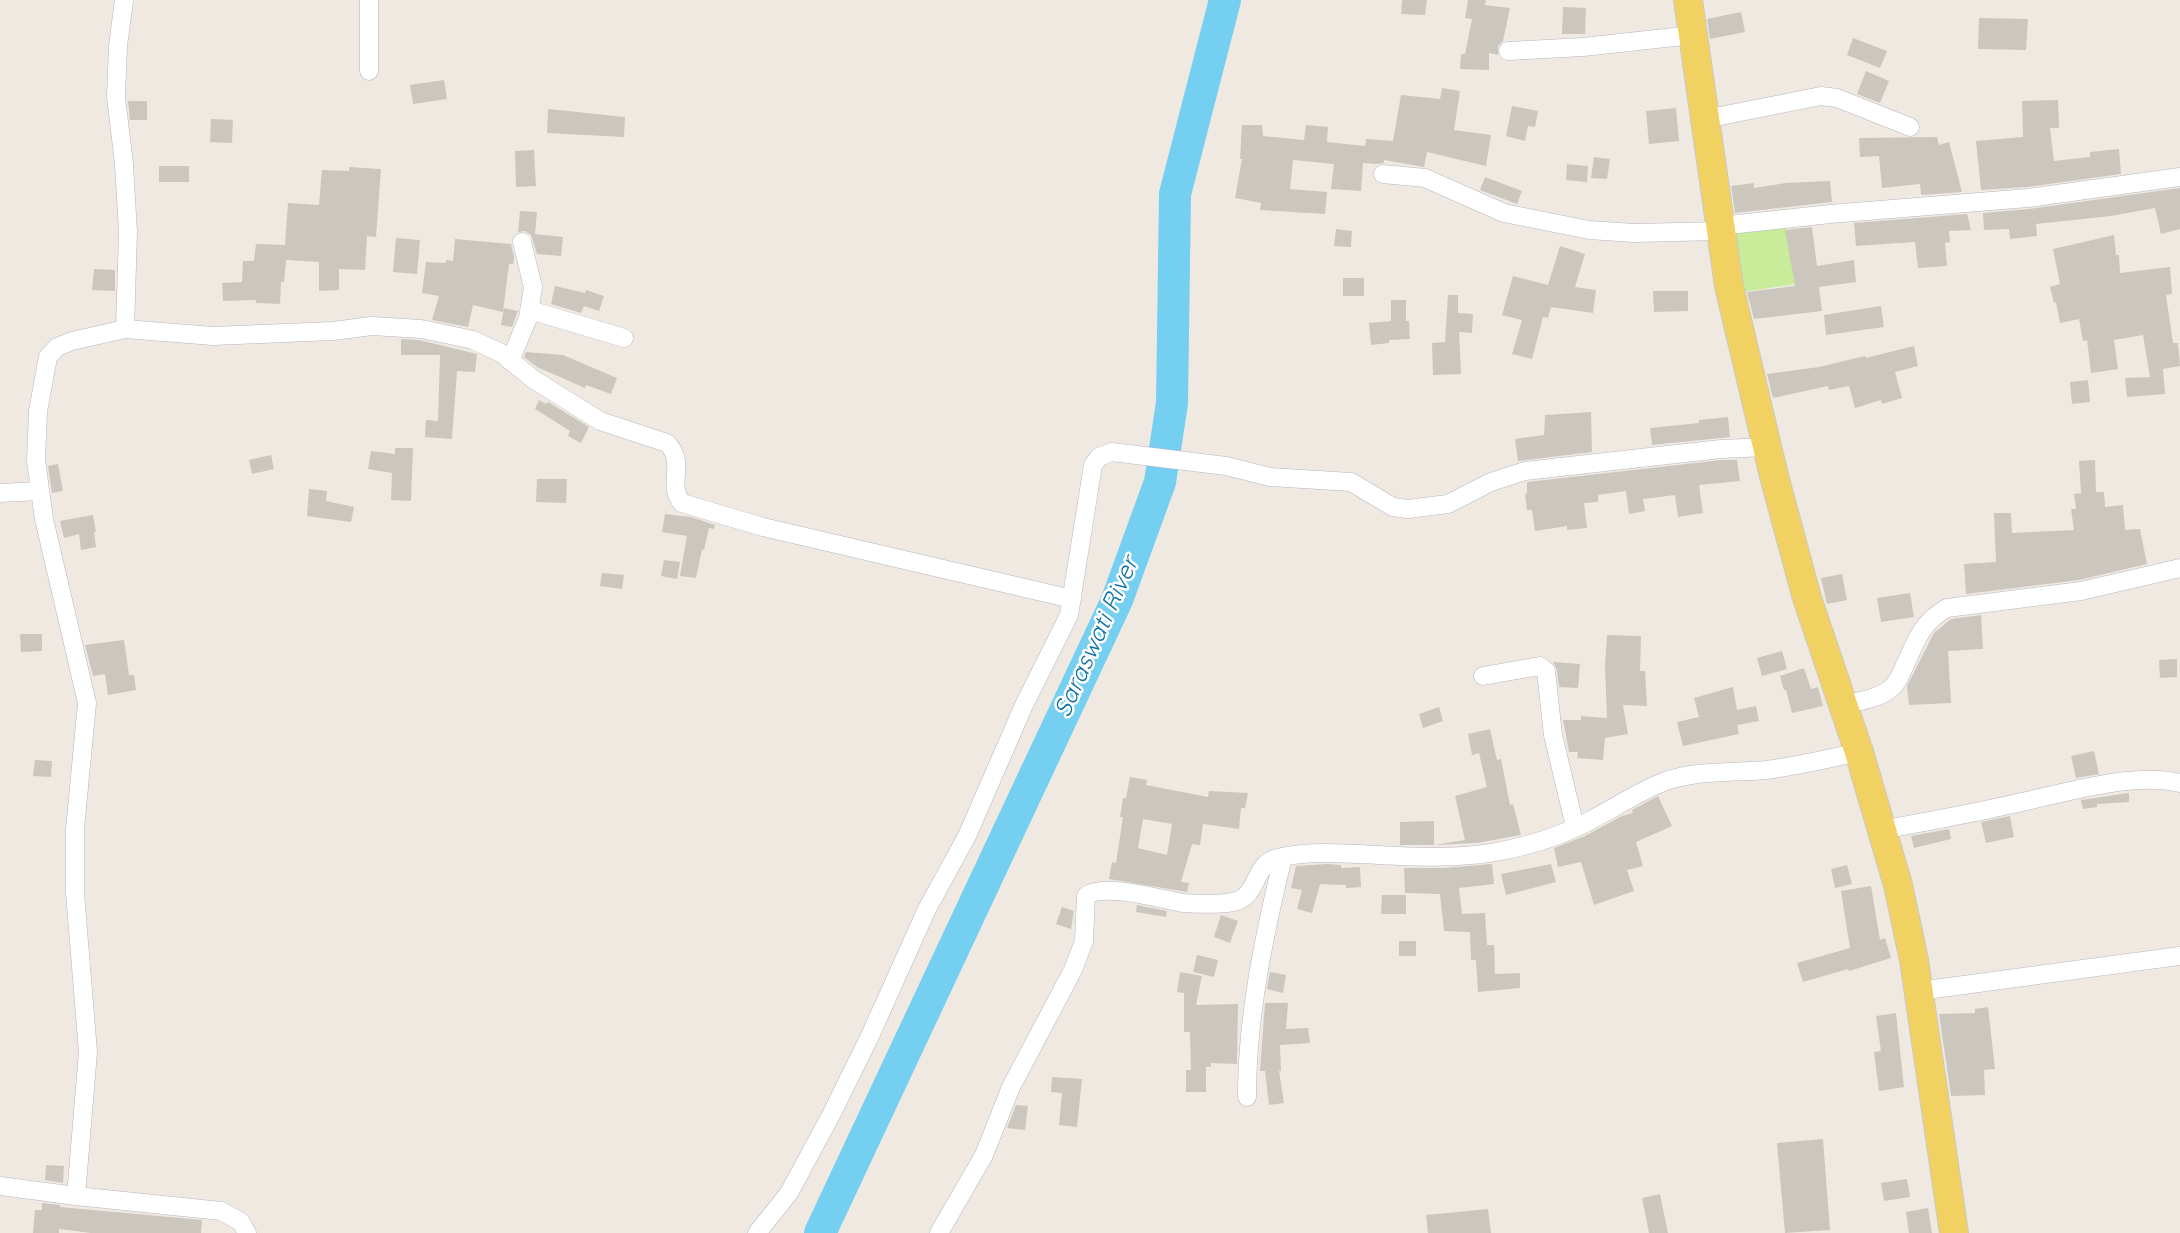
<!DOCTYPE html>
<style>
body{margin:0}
canvas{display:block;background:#efe9e1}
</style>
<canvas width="2180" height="1233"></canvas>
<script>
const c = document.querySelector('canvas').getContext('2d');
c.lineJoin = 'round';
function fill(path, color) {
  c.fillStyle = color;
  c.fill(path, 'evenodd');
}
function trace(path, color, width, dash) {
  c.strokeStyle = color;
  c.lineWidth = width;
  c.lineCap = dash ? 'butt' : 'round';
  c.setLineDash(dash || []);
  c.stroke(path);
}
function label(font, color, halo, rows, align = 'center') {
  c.font = font + ' Quicksand,sans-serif';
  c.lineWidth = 5;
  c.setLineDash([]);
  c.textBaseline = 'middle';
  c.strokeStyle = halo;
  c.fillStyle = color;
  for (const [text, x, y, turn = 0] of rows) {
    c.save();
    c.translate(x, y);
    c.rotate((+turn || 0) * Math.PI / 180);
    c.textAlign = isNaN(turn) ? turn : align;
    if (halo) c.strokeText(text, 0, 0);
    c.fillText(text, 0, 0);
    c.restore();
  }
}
const pitch = new Path2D(`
 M1783 209 1795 284 1735 293 1722 219Z`);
const river = new Path2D(`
 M820 1233 1117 600 1160 482 1172 403 1175 194 1225 0`);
const building = new Path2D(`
 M1402 0H1427L1425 15 1401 14Z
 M1468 0H1486L1485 5 1510 8 1503 41 1498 46V55L1489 53V70L1460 69 1461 54H1465L1472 19 1465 18Z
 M1563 7 1586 8 1585 34H1562Z
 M1741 12 1745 32 1710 39 1707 19Z
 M1979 18 2028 19 2026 50 1978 49Z
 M1853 38 1887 51 1880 68 1847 55Z
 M1866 71 1889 81 1880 103 1857 94Z
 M444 80 447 99 413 104 410 85Z
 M1442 88 1460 91 1454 130 1491 135 1486 166 1427 152 1424 167 1384 160V163L1378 164 1363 163 1361 191 1331 189 1334 164 1293 160 1290 189 1327 192 1325 214 1260 210 1261 203 1235 198 1242 159H1240L1242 125H1262L1263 136 1304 140 1306 125 1328 127 1327 142 1365 146 1366 139 1393 141 1401 95 1440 99Z
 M2058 100 2059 128H2050L2054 161 2090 157V152L2119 149 2121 174 2027 187 1981 190 1976 141 2023 137 2022 101Z
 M128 101H147V120H130Z
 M1512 106 1538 111 1535 127 1528 126 1525 141 1506 136Z
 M1676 108 1679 141 1649 144 1646 111Z
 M548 109 625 117 624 137 547 133Z
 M211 119 233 120 232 143 210 142Z
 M1937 137 1939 145 1949 142 1962 192 1921 195 1920 184 1882 188 1879 156 1860 157 1859 138Z
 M534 150 536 186 516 187 515 151Z
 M1594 157 1610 159 1607 179 1591 178Z
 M1567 164 1588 166 1587 182 1566 180Z
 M159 166H189V182H159Z
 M349 167 381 169 376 237 367 236 365 270 339 269V290L319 291V262L286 260 284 282H281L280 304 256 303V300L223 301 222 283 242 282 243 261H254L256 244 285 245 288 203 319 205 322 170 349 171Z
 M1485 177 1522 191 1517 204 1480 190Z
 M1830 181 1832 202 1735 213 1731 186 1754 183V188L1786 183Z
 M2180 188V229L2161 234 2155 208 2111 216 2036 224 2037 236 2010 239 2009 229 1984 230 1983 213 2029 209Z
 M520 211 537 212 535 234 563 237 561 256 537 254 531 235 525 231 518 232Z
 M1967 214 1971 230 1949 231 1950 242 1945 243 1947 266 1918 268 1915 242 1856 246 1854 223Z
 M1812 227 1817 266 1854 260 1856 282 1819 287 1822 311 1754 319 1747 292 1795 286 1785 230Z
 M1336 229 1352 231 1351 247 1334 246Z
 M2114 235 2116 255H2119L2120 273 2170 267 2172 294 2166 295 2173 343H2178L2180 366 2163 369 2165 394 2127 397 2125 378 2150 377 2143 335 2114 340 2118 369 2091 373 2087 340 2083 341 2079 319 2060 323 2056 302 2054 303 2050 287 2060 284 2053 249Z
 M396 238 420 240 417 274 393 272Z
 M455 239 511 244 514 257 513 264H509L503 312 473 305 468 327 432 320 439 296 422 293 426 262 446 263V260L453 261Z
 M1560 246 1585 254 1575 287 1596 290 1593 313 1551 307 1548 318 1543 317 1532 359 1512 354 1522 320 1502 315 1513 276 1548 285Z
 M94 269 115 270V291L92 290Z
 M1343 278H1364V296H1343Z
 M555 286 585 293 586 290 604 296 599 311 584 306 581 313 551 304Z
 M1653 291H1688V311L1654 312Z
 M1448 295H1458V313L1473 314 1472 333 1459 332 1461 374 1433 375 1432 343 1445 342Z
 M1391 300H1406V321H1409L1410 339 1389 340V343L1371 345 1369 323 1391 321Z
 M1881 306 1884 327 1826 335 1824 315Z
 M504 308 518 311 512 327 501 325Z
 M401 339 419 340 477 354 475 372 457 371 452 439 425 437 426 420 438 421 440 355H401Z
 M1914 346 1918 366 1895 372 1902 398 1882 404 1881 400 1855 408 1849 386 1829 390 1828 386 1773 398 1767 374 1819 367 1865 356 1866 358Z
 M526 352 563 355 617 378 611 394 586 385 585 388 537 367 524 357Z
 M2088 380 2090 402 2072 404 2070 382Z
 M539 400 546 404 548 402 589 427 581 443 568 436 570 431 535 409Z
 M1591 412 1592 452 1518 461 1515 439 1544 435 1545 415Z
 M1728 417 1730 437 1652 445 1650 428 1699 423V420Z
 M395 448H413L411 501 391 500 392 473 368 469 371 451 395 454Z
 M271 455 274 469 252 474 249 460Z
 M1722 460H1737L1740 481 1699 485 1703 513 1678 517 1675 495 1643 499 1645 511 1629 514 1626 491 1598 495V502L1584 503 1587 528 1567 530V526L1535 531 1532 510H1527L1525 494 1527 493V482Z
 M2095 460 2096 492H2104L2105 507 2123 505 2125 530 2140 529 2147 564 2079 580 1966 594 1964 564 1996 562 1994 513H2011L2012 533 2074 530 2071 509H2076L2074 494 2081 493 2079 461Z
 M58 464 63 491 52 493 48 466Z
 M537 479H567L566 503 536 502Z
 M309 489 327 491 326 501 354 507 351 522 307 516Z
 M665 514 691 517 715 525 714 529 709 528 704 550 702 549 696 578 680 576 687 536 662 532Z
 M93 515 96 532H94L96 547 81 550 79 534 64 538 60 521Z
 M664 560 680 562 677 579 661 576Z
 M602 573 624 575 622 589 600 586Z
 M1842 574 1847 600 1827 604 1821 578Z
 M1910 593 1914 617 1881 622 1877 598Z
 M1981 615 1983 649 1948 651 1951 703 1909 705 1907 686 1934 633 1951 619Z
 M20 634H42V651L21 652Z
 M1607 635 1641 636 1640 671H1645L1647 706 1623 705 1628 734 1605 738 1603 760 1577 758 1578 752H1569L1563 720H1581V716L1607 718 1605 666Z
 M124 640 129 675H134L136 690 108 695 105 674 93 676 85 645Z
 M1782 651 1787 669 1762 676 1757 658Z
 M2177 659V677L2160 678 2159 660Z
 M1553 662 1580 664 1578 688 1559 687 1557 670Z
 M1804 668 1811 689 1818 687 1823 706 1792 713 1786 690H1784L1780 676Z
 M1733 687 1737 710 1756 706 1759 721 1737 725 1739 734 1683 746 1677 722 1699 717 1694 698Z
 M1439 707 1443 721 1423 728 1419 714Z
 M1490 729 1497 760 1501 759 1510 805 1513 804 1521 835 1477 843 1434 845 1465 840 1455 796 1487 787 1479 753 1472 755 1468 734Z
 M2094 751 2099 774 2076 778 2071 756Z
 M35 760 52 761 51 777 33 776Z
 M1130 777 1147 780 1146 785 1208 797 1209 791 1248 793 1245 808H1241L1239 829 1203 824 1200 845 1192 844 1181 882 1189 883 1187 892 1109 879 1112 862 1116 863 1123 817H1120L1123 798H1126ZM1143 819 1172 824 1167 855 1138 848Z
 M2129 793V802L2097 804V807L2083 809 2081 800Z
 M1658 796 1672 826 1636 842 1643 866 1627 870 1634 891 1594 905 1581 862 1558 867 1554 848 1585 836 1622 816 1633 813 1632 810Z
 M2010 816 2014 837 1986 843 1981 822Z
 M1434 821V845H1400V822Z
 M1949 829 1951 839 1914 848 1911 836Z
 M1327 864 1341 865V868L1360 867 1361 887 1346 888V885L1320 884 1312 913 1297 909 1302 890 1291 888 1296 866Z
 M1492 864 1494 884 1459 888 1462 914 1485 913 1487 945H1494L1495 974 1520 973V988L1478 992 1476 960H1471L1470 932 1444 931 1440 894 1405 893 1404 868H1444Z
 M1551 864 1556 882 1506 895 1501 874Z
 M1847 865 1852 884 1835 888 1831 869Z
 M1871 886 1880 940 1885 938 1891 958 1849 971 1848 969 1803 982 1797 963 1850 948 1841 891Z
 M1382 895H1406V914H1381Z
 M1137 905 1167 911 1166 917 1136 912Z
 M1062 907 1074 911 1071 929 1056 924Z
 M1221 915 1238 921 1230 943 1214 937Z
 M1399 941H1416V956H1399Z
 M1197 955 1218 960 1214 977 1193 972Z
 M1180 972 1202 976 1196 1005 1238 1004 1237 1064 1211 1063V1067H1206V1092H1186V1070H1191L1190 1032H1184V993L1177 992Z
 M1270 972 1286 975 1283 993 1267 989Z
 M1265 1003H1288L1286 1029 1308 1028 1310 1043 1280 1045 1281 1071H1279L1284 1103 1269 1105 1265 1071H1260Z
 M1988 1007 1995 1069 1984 1070 1985 1095 1951 1096 1939 1014 1975 1013V1009Z
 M1896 1013 1904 1087 1879 1091 1874 1052 1881 1051 1876 1016Z
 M1052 1077 1082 1079 1077 1127 1059 1125 1062 1093 1051 1092Z
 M1016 1105 1028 1106 1025 1130 1007 1128Z
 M1823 1139 1830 1230 1785 1233 1777 1143Z
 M46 1165 64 1166 63 1183 45 1180Z
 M1907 1179 1910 1197 1884 1201 1881 1183Z
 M1660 1194 1668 1233H1649L1642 1198Z
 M42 1203 60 1205V1207L202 1220 201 1233H91L59 1229V1233H33L35 1210H42Z
 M1928 1208 1932 1233H1909L1906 1212Z
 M1488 1209 1491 1233H1428L1426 1215Z`);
const street = new Path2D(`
 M124 0 118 46 116 97 124 164 128 232 125 329 213 336 333 331 372 326 421 329 450 335 473 340 501 353 533 379 600 421 667 443C687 463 666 484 682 503L763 527 1072 599
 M369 0V71
 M1508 51 1583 47 1693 35
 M1705 119 1821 96 1837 98 1910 127
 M1383 174 1425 178 1504 213 1589 230 1634 233 1721 231
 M1720 226 1830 214 2028 198 2180 177
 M530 310 624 338
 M125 329 72 341 57 347 48 357 38 411 36 460 44 519 87 703 75 829V893L88 1052 76 1196 221 1211 241 1222 247 1233
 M510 361 528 318 533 287 522 242
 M0 493 40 491
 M1483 676 1540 666 1546 671 1553 735 1575 827
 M1843 705C1858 701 1878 699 1890 689 1898 683 1901 674 1905 665 1917 639 1921 623 1947 608L2081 591 2180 568
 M1882 830C1923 822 1964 815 2004 806 2055 796 2130 771 2180 783
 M1919 991 2180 956
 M1247 1097C1247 1016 1264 936 1283 857
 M0 1186 76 1196
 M757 1233 789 1193 831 1115 869 1038 927 909 967 836 1024 705 1069 615 1093 465 1099 457 1112 452 1226 466 1270 477 1351 482 1393 507 1408 509 1448 504 1491 482 1525 471 1721 449 1767 447
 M939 1233 984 1155 1011 1087 1073 970 1084 941 1086 896C1103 882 1163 900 1184 903 1199 904 1223 905 1237 901 1257 895 1255 865 1274 859 1302 851 1331 853 1359 854 1404 856 1450 860 1496 852 1528 846 1562 836 1591 820 1616 807 1639 791 1666 781 1697 770 1733 773 1766 770 1797 766 1828 759 1859 752`);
const primary = new Path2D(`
 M1688 0 1729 286 1774 476 1807 598 1859 752 1898 885 1914 960 1954 1233`);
const waterNames = [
 ["Saraswati River",1097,637,-66]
];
fill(pitch, '#c9ec9a');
trace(river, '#75cff0', 32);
fill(building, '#cbc7bf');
trace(street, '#b4b7c1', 19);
trace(primary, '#c9c9c9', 30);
trace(street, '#fff', 18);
trace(primary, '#f2d163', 28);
label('italic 24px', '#0d6fa3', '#fff', waterNames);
</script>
